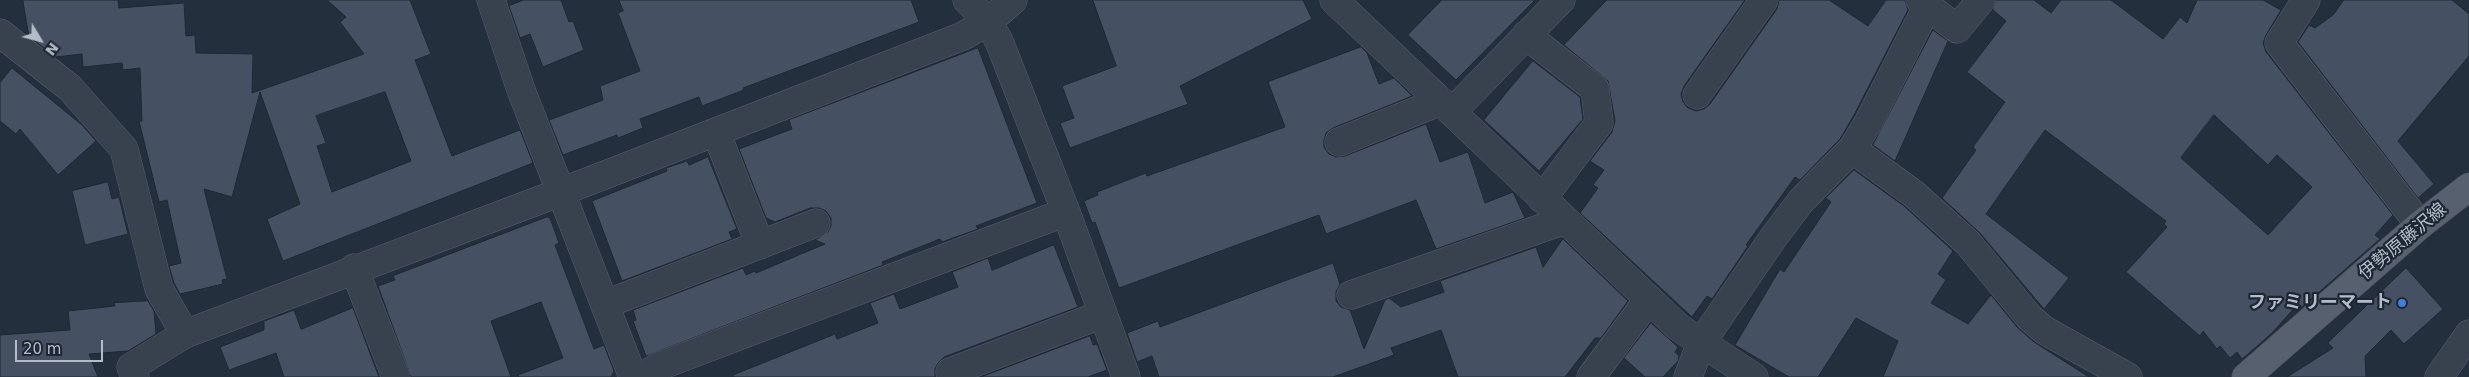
<!DOCTYPE html>
<meta charset="utf-8">
<style>
body{margin:0}
#map{position:relative;width:2469px;height:377px;overflow:hidden;background:#242f3e;font-family:"DejaVu Sans",sans-serif}
canvas{display:block}
.north{position:absolute;left:15px;top:15px;width:50px;height:50px;-webkit-text-stroke:4px #1d2633;paint-order:stroke;rotate:127deg;font-size:14px;font-weight:700;line-height:20px;text-align:center;color:#b4bcc9}
.north::after{content:'';display:block;margin:auto;width:18px;height:22px;background:#b4bcc9;clip-path:polygon(50% 0,100% 100%,50% 72%,0 100%)}
.scale{position:absolute;left:15px;top:340px;width:88px;height:22px;box-sizing:border-box;border:2px solid #b4bcc9;border-top:0;padding-left:6px;font-size:15px;line-height:18px;white-space:nowrap;color:#b4bcc9;-webkit-text-stroke:4px #1d2633;paint-order:stroke}
</style>
<div id="map">
<canvas width="2469" height="377"></canvas>
<div class="north">N</div>
<div class="scale">20 m</div>
</div>
<script>
const c = document.querySelector('canvas').getContext('2d');
c.lineJoin = 'round';
function fill(path, color) {
  c.fillStyle = color;
  c.fill(path, 'evenodd');
}
function trace(path, color, width, dash) {
  c.strokeStyle = color;
  c.lineWidth = width;
  c.lineCap = dash ? 'butt' : 'round';
  c.setLineDash(dash || []);
  c.stroke(path);
}
function label(font, color, halo, rows, align = 'center') {
  c.font = font + ' "DejaVu Sans","Noto Sans JP",sans-serif';
  c.lineWidth = 4.5;
  c.setLineDash([]);
  c.textBaseline = 'middle';
  c.strokeStyle = halo;
  c.fillStyle = color;
  for (const [text, x, y, turn = 0] of rows) {
    c.save();
    c.translate(x, y);
    c.rotate((+turn || 0) * Math.PI / 180);
    c.textAlign = isNaN(turn) ? turn : align;
    if (halo) c.strokeText(text, 0, 0);
    c.fillText(text, 0, 0);
    c.restore();
  }
}
const building = new Path2D(`
 M23 0H118L119 8 184 3 186 36 195 35 196 53 253 54 252 93 364 54 340 22 346 17 327 0H410L431 54 415 60 452 156 520 130 533 163 283 261 267 219 300 204 260 92 232 197 204 189 227 279 222 280 223 284 180 294 174 283 169 266 181 263 167 200 159 202 139 121H142L140 68 123 70 122 63 83 67 82 54 55 57 29 36ZM385 92 411 161 332 192 317 146 326 143 316 116Z
 M524 0H561L569 22 573 21 584 50 543 67 530 34 520 38 509 6Z
 M619 0H911L919 22 743 88 744 90 702 106 699 97 640 119 643 128 618 138 617 135 563 155 549 120 603 100 600 86 640 71 618 13 623 11Z
 M1093 0H1303L1312 19 1180 86 1188 104 1070 148 1060 123 1074 118 1062 86 1116 66Z
 M1442 0H1535L1456 80 1408 35Z
 M1607 0H1745L1684 86 1681 94 1683 102 1688 108 1696 111 1704 109 1710 104 1777 9 1779 0H1829L1868 26 1886 0H1905L1908 10 1854 115 1840 139 1800 180 1795 177 1746 245 1748 246 1712 299 1707 296 1692 317 1580 213 1598 188 1593 185 1604 170 1590 161 1612 132 1615 121 1608 81 1564 45Z
 M1996 0H2034L2051 13 2061 0H2111L2163 39 2180 17 2187 23 2197 0H2263L2281 10 2266 35 2263 43 2266 52 2393 215 2375 235 2380 239 2302 307 2298 304 2272 333 2248 354 2242 359 2237 352 2230 358 2220 346 2217 349 2203 331 2200 336 2126 272 2167 227 2164 224 2166 221 2045 130 1986 214 2069 278 2044 309 1980 233 1942 198 1976 150 1973 147 2005 102 1967 72 2006 21 1993 10ZM2214 115 2268 165 2277 155 2312 187 2268 235 2181 158Z
 M2344 0H2452L2469 14V56L2398 141 2434 184 2418 198 2298 42 2309 25 2315 28 2333 15Z
 M1933 30 1948 41 1895 161 1873 145Z
 M1361 47 1367 53 1379 84 1394 78 1412 96 1333 128 1326 133 1324 140V147L1329 154 1336 157 1345 156 1426 124 1440 162 1468 152 1485 203 1513 192 1525 218 1436 249 1416 200 1326 234 1319 215 1119 288 1095 222 1092 223 1084 201 1098 195 1097 192 1146 173 1147 176 1285 127 1268 82Z
 M978 48 1037 203 976 226 978 229 942 242 940 239 882 262 883 265 646 356 633 321 636 320 633 310 743 268 746 275 755 271 756 273 825 244 815 240 828 232 831 226V218L826 211 819 208H810L775 222 766 218 739 149 792 129 789 120Z
 M1533 61 1580 97 1583 119 1539 171 1484 120Z
 M12 68 82 125 96 141 58 175 20 129 16 134 0 121V83Z
 M708 157 737 229 729 232 732 239 622 281 592 201 667 171 666 168 687 161 689 165Z
 M1854 170 1904 206 1953 251 1938 274 1946 280 1931 303 1968 324 1991 295 2017 327 2034 342 2089 377H1883L1898 341 1856 318 1818 377H1789L1735 345 1780 269 1784 272 1831 202 1826 198Z
 M108 182 112 199 119 197 128 234 85 245 72 191Z
 M547 217 550 218 559 243 555 245 594 349 604 345 614 371 611 377H519L518 375 563 358 541 302 491 321 511 377H411L378 286 395 280 393 276Z
 M1563 239 1628 301 1601 338H1595L1565 377H1458L1441 330 1391 348 1394 355 1333 377H1159L1152 356 1137 362 1127 333 1158 321 1160 327 1333 263 1340 284 1336 292V301L1341 307 1350 310 1364 349 1385 300 1389 298 1401 307 1444 292 1440 281 1536 247 1543 267Z
 M1054 245 1078 307 944 357 938 363 935 369V377H734L733 375 835 334 837 339 878 323 870 303 894 294 900 309 958 287 952 272 988 258 992 270Z
 M2406 268 2443 309 2404 344 2391 330 2365 356 2366 377H2287L2333 348 2328 343Z
 M148 301 154 311 156 334 128 351 89 354 98 377H0V335L70 330 68 311 115 306 114 303Z
 M353 308 379 377H284L276 353 229 370 220 347 264 330V321L294 310 301 329Z
 M1651 323 1678 347 1675 352 1679 356 1678 361 1663 377H1645L1624 358Z
 M1090 336 1093 345 1097 344 1107 370 1088 377H981Z`);
const minor = new Path2D(`
 M491 0 521 90 633 377
 M967 0 988 22 999 41 1066 212 1126 377
 M1334 0 1678 327 1754 377
 M1920 0 1957 29 1981 0
 M2306 0 2279 43 2420 225
 M0 33 70 88 124 149 159 289 185 334
 M1526 35 1595 89 1599 123 1542 199
 M1697 95 1764 0
 M1452 112 1561 0
 M716 132 760 245
 M1339 142 1441 101
 M1852 149 1868 123 1927 7
 M354 268 396 377
 M1351 295 1565 220
 M606 304 816 223
 M135 377 131 367 185 334 561 192 963 36 988 22 1013 0
 M643 377 657 367 1066 212
 M952 377 950 372 1103 314
 M1591 377 1649 299
 M1688 377 1701 343 1773 238 1801 201 1852 149 1914 194 1968 243 2029 317 2044 330 2128 377
 M2439 377 2469 334`);
const major = new Path2D(`
 M2246 377 2420 225 2469 187`);
const markers = [
 [2402,303,5,"#3f7fe0"]
];
const streetNames = [
 ["伊勢原藤沢線",2403,242,-40]
];
const poiNames = [
 ["ファミリーマート",2392,303]
];
fill(building, '#455162');
trace(building, '#1f2835', 1);
trace(minor, '#565f6c', 29);
trace(major, '#414a57', 29);
trace(minor, '#38414e', 28);
trace(major, '#56606e', 28);
for (const [x, y, r, color] of markers) {
  const dot = new Path2D();
  dot.arc(x, y, r, 0, 2 * Math.PI);
  c.fillStyle = color;
  c.fill(dot);
  trace(dot, '#1d2633', 2);
}
label('18px', '#b4bcc9', '#1d2633', streetNames);
label('bold 18px', '#b4bcc9', '#1d2633', poiNames, 'right');
</script>
